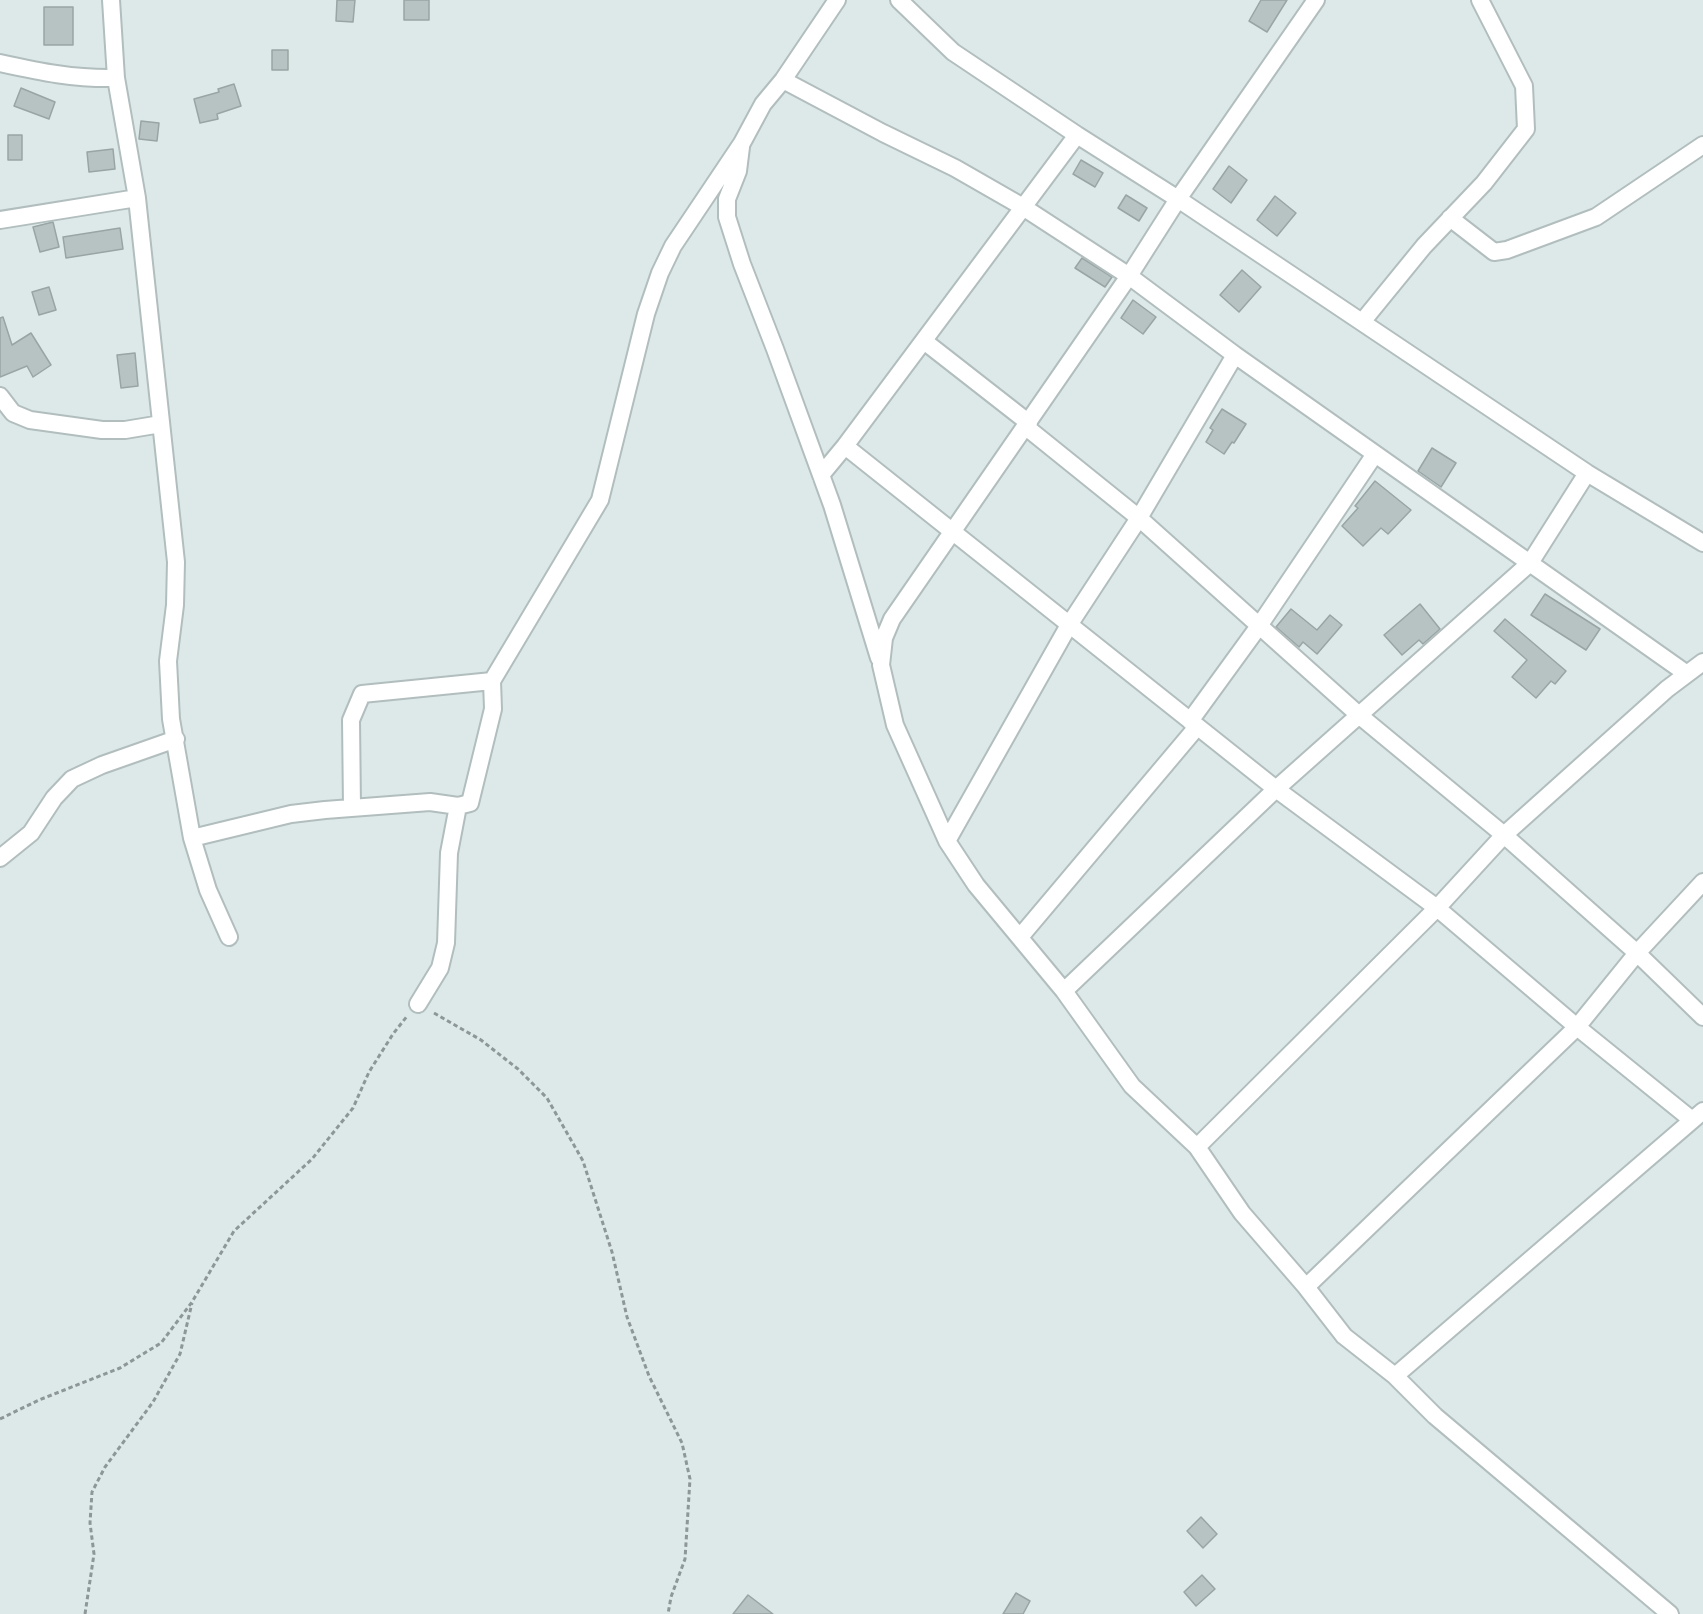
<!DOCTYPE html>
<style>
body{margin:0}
canvas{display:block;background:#dce9e8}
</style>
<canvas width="1703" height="1614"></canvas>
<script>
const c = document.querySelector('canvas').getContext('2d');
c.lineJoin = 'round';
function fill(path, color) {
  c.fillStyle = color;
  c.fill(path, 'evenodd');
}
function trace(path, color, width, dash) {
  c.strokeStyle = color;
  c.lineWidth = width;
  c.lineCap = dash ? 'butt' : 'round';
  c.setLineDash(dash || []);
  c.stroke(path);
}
const building = new Path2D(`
 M337 0H355L353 22 336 21Z
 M404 0H429V20H404Z
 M1261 0H1287L1267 32 1249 21Z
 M44 7H73V45H44Z
 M272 50H288V70H272Z
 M234 84 241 106 217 114 218 119 200 123 194 99 219 92 218 89Z
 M21 88 55 102 49 119 14 106Z
 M141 121 159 123 157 141 139 139Z
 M8 135H22V160H8Z
 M113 149 115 169 89 172 87 152Z
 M1081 160 1103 173 1095 187 1073 174Z
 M1229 166 1247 180 1231 203 1213 189Z
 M1126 195 1147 208 1139 221 1118 208Z
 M1275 196 1296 213 1277 236 1257 220Z
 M53 222 59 247 40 252 33 227Z
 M120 228 123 249 66 258 63 237Z
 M1082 258 1112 277 1105 287 1075 268Z
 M1242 270 1261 287 1239 312 1220 295Z
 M49 287 56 310 39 315 32 292Z
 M1133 300 1156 317 1143 334 1121 318Z
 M3 317 12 345 31 333 51 365 33 377 27 366 0 377V318Z
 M135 353 138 386 121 388 117 355Z
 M1222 409 1246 424 1234 443 1232 442 1224 454 1206 442 1213 430 1210 428Z
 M1432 448 1456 463 1441 487 1418 471Z
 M1375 481 1411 510 1388 534 1381 528 1363 546 1342 526 1358 508 1355 506Z
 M1545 594 1600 629 1586 650 1531 615Z
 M1420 604 1440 629 1423 644 1419 640 1402 655 1384 635Z
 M1291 609 1317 630 1330 615 1342 625 1317 654 1303 642 1299 647 1276 627Z
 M1505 619 1566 671 1555 684 1551 681 1536 698 1512 677 1527 660 1494 631Z
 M1201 1517 1217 1534 1203 1548 1187 1531Z
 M1202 1575 1215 1589 1196 1606 1184 1592Z
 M1016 1593 1030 1601 1023 1614H1003Z
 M748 1595 773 1614H733Z`);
const path = new Path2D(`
 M434 1013 481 1040 518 1069 547 1098 583 1161 612 1252 627 1317 649 1376 682 1443 690 1479 685 1559 671 1597 668 1614
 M0 1419 39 1400 120 1368 161 1343 192 1302 234 1231 312 1159 353 1108 369 1072 393 1034 408 1015
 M85 1614 94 1554 90 1523 92 1492 105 1467 153 1402 180 1354 192 1303`);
const street = new Path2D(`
 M111 0 116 78 137 198 176 562 175 605 168 661 171 719 192 838 208 890 229 937
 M899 0 953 52 1077 135 1178 199 1587 473 1703 543
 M1316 0 1178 199 1129 276 892 619 884 638 881 665 895 725 947 841 976 885 1064 991 1132 1086 1197 1147 1242 1213 1306 1287 1344 1336 1395 1376 1435 1416 1670 1614
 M0 63C41 72 74 79 116 78
 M783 80 883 133 955 168 1023 207 1129 276 1235 355 1687 674
 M741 147 738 171 727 199V217L742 264 775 349 832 505 879 658
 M1450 218 1494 252 1507 250 1596 217 1703 145
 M0 220 137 198
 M1362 322 1424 246 1484 183 1526 129 1524 86 1480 0
 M924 341 1029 423
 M0 396 13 413 30 420 102 430H125L161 424
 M1026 427 1139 518 1360 716 1504 835 1637 953 1703 1017
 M845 446 1276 789 1437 908 1577 1027 1692 1120
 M821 475 845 446 1077 135
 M1190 721 1259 626 1375 454
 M352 807 351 720 362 694 492 681
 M192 838 291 814 325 810 430 802 458 806 470 803 493 709 492 681 600 500 646 314 660 273 673 246 742 143 763 104 783 80 837 0
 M947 841 1069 625 1139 518 1235 355
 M0 858 31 833 54 798 72 779 102 765 176 739
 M1020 937 1197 727
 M1064 991 1276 789 1530 563 1587 473
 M418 1004 440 968 446 943 449 853 458 806
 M1197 1147 1437 908 1504 835 1667 689 1703 662
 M1306 1287 1577 1027 1637 953 1703 882
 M1395 1376 1703 1111`);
fill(building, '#b6c3c2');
trace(building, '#99a5a4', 1.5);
trace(street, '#b2bebe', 20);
trace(path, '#8e9797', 3, [4.5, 3]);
trace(street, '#fff', 16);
</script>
